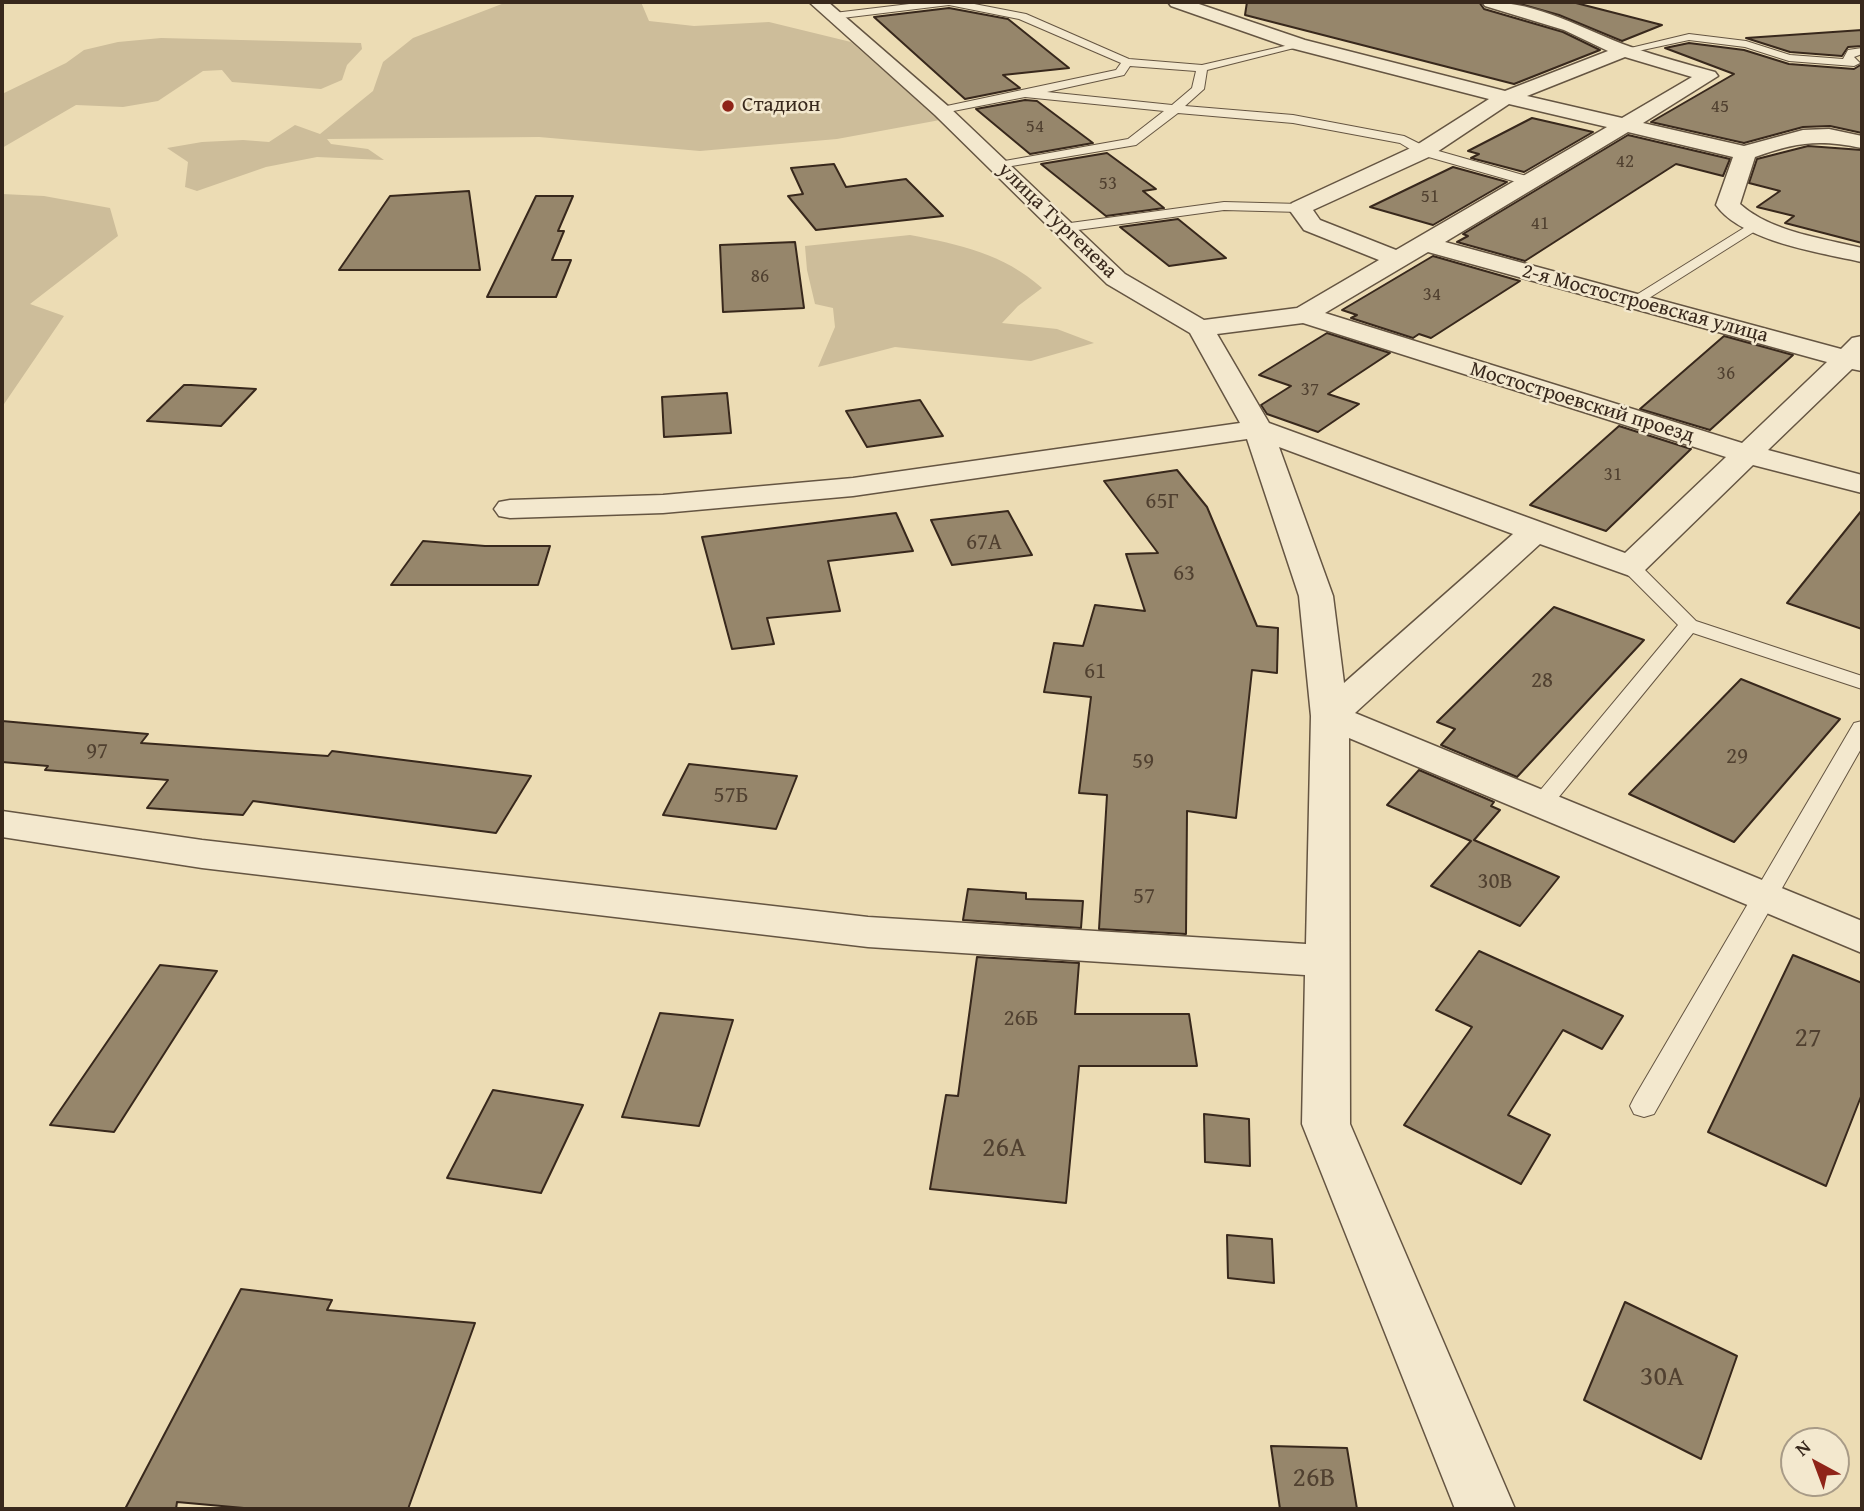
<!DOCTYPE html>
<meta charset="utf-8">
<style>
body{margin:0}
#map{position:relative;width:1864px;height:1511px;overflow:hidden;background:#ecdcb4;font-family:"Gentium Book Plus",serif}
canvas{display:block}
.frame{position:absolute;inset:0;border:4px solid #38281c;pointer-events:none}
.north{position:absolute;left:1780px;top:1427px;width:70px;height:70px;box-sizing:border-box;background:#f3e8ce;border:2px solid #a89b87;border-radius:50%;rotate:319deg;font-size:19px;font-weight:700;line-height:28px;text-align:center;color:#38281c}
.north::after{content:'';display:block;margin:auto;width:24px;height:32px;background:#8f2418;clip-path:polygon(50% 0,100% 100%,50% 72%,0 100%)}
</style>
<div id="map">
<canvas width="1864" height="1511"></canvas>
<div class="frame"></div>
<div class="north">N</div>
</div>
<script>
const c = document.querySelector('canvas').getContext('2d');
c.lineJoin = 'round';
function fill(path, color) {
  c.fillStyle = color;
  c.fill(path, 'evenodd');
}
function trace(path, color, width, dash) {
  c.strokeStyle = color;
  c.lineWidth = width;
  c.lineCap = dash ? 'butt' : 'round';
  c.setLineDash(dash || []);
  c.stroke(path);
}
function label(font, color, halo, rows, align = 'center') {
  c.font = font + ' "Gentium Book Plus",serif';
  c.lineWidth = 5;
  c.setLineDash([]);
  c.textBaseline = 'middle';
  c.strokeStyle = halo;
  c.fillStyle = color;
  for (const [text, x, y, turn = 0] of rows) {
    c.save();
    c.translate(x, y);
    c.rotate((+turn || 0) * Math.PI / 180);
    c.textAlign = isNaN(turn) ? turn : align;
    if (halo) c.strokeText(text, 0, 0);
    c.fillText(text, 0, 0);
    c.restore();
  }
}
const green = new Path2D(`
 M507 2H641L649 21 694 26 769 22 851 42 940 120 837 139 700 151 539 137 327 139 331 144 368 149 384 160 317 157 266 167 197 191 185 187 188 162 167 148 202 142 243 140 269 142 295 125 320 134 373 91 383 62 413 38Z
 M161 38 361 43 362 49 347 65 342 80 321 89 232 82 222 70 203 71 158 101 123 107 76 105 2 148V94L66 63 84 50 118 42Z
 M2 194 44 196 110 208 118 236 30 304 64 316 2 407Z
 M910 235C961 245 1002 253 1042 288L1018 306 1002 323 1057 329 1094 343 1031 361 895 347 818 367 835 327 833 308 815 304 807 270 805 246Z`);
const building = new Path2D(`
 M1247 2H1479L1484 9 1563 32 1600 50 1514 84 1245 15Z
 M1513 2H1572L1662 25 1622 41 1559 15Z
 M949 8 1008 19 1069 68 1003 75 1020 88 965 99 874 17Z
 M1862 30V46L1848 47 1842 56 1790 52 1746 38Z
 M1689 43 1744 50 1789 64 1854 69 1862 64V133L1830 126 1803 127 1744 143 1651 122 1734 74 1665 48Z
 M1025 100 1037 101 1093 143 1030 154 976 109Z
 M1532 118 1593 132 1524 172 1471 158 1479 154 1468 151Z
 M1628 135 1730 159 1723 176 1676 164 1525 261 1457 242 1468 236 1463 234Z
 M1808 146 1862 150V243L1785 223 1794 216 1757 207 1780 191 1749 183 1757 159Z
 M1107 153 1156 189 1143 191 1164 208 1106 216 1041 164Z
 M834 164 846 187 906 179 943 216 816 230 788 196 803 194 791 168Z
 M1453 167 1507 182 1433 225 1370 207Z
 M469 191 480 270H339L390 196Z
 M536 196H573L558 231H564L552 260H571L556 297H487Z
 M1178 219 1226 258 1169 266 1120 227Z
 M795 242 804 308 723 312 720 245Z
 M1433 256 1520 281 1431 338 1419 334 1413 338 1351 318 1357 315 1342 310Z
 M1327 333 1390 353 1328 394 1359 404 1318 432 1267 414 1261 405 1291 386 1259 375Z
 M1724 336 1793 355 1710 430 1640 409Z
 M184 385H191L256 389 221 426 147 421Z
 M727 393 731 433 664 437 662 397Z
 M920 400 943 436 867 447 846 411Z
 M1619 426 1691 449 1606 531 1530 505Z
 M1177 470 1207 507 1257 626 1278 628 1277 673 1252 670 1236 818 1187 811 1186 934 1099 929 1107 795 1079 793 1091 697 1044 692 1054 643 1083 646 1095 605 1145 611 1126 554 1158 553 1104 481Z
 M1862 510V629L1787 603Z
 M1008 511 1032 555 952 565 931 520Z
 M896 513 913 551 828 561 840 611 767 618 774 644 732 649 702 537Z
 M423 541 485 546H550L538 585H391Z
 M1554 607 1644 640 1517 777 1441 745 1455 729 1437 722Z
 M1741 679 1840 719 1734 842 1629 794Z
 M2 721 148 734 141 743 328 756 332 751 531 776 496 833 253 801 243 815 147 808 168 780 45 770 48 766 2 762Z
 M689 764 797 776 776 829 663 815Z
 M1419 770 1494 802 1491 806 1500 810 1474 840 1559 877 1520 926 1431 886 1471 841 1387 805Z
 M968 889 1026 893V899L1083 901 1081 928 963 920Z
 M1479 951 1623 1016 1602 1049 1563 1030 1508 1115 1550 1135 1521 1184 1404 1125 1472 1027 1436 1010Z
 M1793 955 1862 983V1094L1826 1186 1708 1132Z
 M977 957 1079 963 1075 1014H1189L1197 1066H1079L1066 1203 930 1189 946 1095 958 1096Z
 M160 965 217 971 114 1132 50 1125Z
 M660 1013 733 1020 699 1126 622 1117Z
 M493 1090 583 1105 541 1193 447 1178Z
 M1204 1114 1249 1119 1250 1166 1205 1162Z
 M1227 1235 1272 1239 1274 1283 1228 1278Z
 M241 1289 332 1300 327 1310 475 1323 408 1509H255L177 1502 176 1509H125Z
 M1625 1302 1737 1356 1701 1459 1584 1400Z
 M1271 1446 1347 1448 1357 1509H1280Z`);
const service = new Path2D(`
 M926 2H964L1026 14 1129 59 1202 65 1302 42V46L1207 70 1204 89 1185 106 1293 115 1404 136 1428 148 1537 179 1539 182 1532 186 1527 185 1418 154 1400 143 1293 123 1178 113 1136 145 994 169 993 166 999 162 1128 139 1164 111 1025 97 938 114 936 111 942 107 1116 70 1121 63 1019 19 949 5 834 19 829 16 834 13ZM1130 66 1196 71 1192 88 1172 105 1047 92 1124 75Z
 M1689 34 1746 41 1790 55 1843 59 1848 50 1862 48V54L1854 57 1860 63 1854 66 1789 61 1745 47 1689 40 1624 54 1618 51Z
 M1224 202 1300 204 1307 208 1300 212 1224 210 1063 232 1056 228 1063 224Z
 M1755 221 1762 225 1760 228 1638 305 1633 307 1625 302Z
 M1630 560 1637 562 1696 621 1862 676V689L1693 633 1549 809 1541 812 1533 809 1529 804 1533 799 1678 625 1623 570 1620 566Z
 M1862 721V747L1654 1114 1644 1117 1634 1114 1630 1106 1634 1098 1851 728 1854 723Z`);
const minor = new Path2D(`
 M809 2H828L949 107 1125 274 1204 320 1297 308 1379 260 1304 230 1288 208 1292 203 1415 146 1489 99 1291 48 1171 6 1168 2H1193L1305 40 1505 91 1608 51 1564 30 1485 6 1482 2C1536 0 1582 29 1631 47 1659 57 1687 64 1715 72L1718 76 1643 123 1744 146 1803 130 1829 129 1862 136V148C1819 139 1796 142 1755 157L1740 204C1771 232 1822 238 1862 248V262C1821 253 1741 241 1716 205L1733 157 1628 132 1445 242 1841 349 1852 338 1862 336V371L1852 369 1768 450 1862 475V493L1753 465 1642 573 1630 576 1540 544 1355 713 1862 921V953L1349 738 1350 1124 1515 1509H1455L1302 1124 1305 975 868 947 202 868 2 837V811L202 840 868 917 1306 944 1311 716 1299 596 1247 439 853 496 663 513 510 518 499 516 494 509 499 502 510 500 663 495 853 478 1240 423 1190 333 1107 284 935 115ZM1625 57 1692 77 1622 118 1527 96ZM1509 104 1607 127 1396 250 1320 220 1313 210 1431 156ZM1428 252 1827 362 1742 443 1325 313ZM1303 323 1726 457 1625 553 1269 423 1217 334ZM1279 447 1513 534 1344 683 1333 596Z`);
const markers = [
 [728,106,7,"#8f2418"]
];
const farNumbernames = [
 ["45",1720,107],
 ["54",1035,127],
 ["42",1625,162],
 ["53",1108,184],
 ["51",1430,197],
 ["41",1540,224],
 ["86",760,277],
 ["34",1432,295],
 ["36",1726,374],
 ["37",1310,390],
 ["31",1613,475]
];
const farPoinames = [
 ["Стадион",742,106]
];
const farStreetnames = [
 ["улица Тургенева",1057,221,44],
 ["2-я Мостостроевская улица",1645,304,15],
 ["Мостостроевский проезд",1582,403,17]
];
const numberNames = [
 ["65Г",1162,502],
 ["67А",984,543],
 ["63",1184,574],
 ["61",1095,672],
 ["28",1542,681],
 ["97",97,752],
 ["29",1737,757],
 ["59",1143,762],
 ["57Б",731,796],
 ["30В",1495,882],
 ["57",1144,897],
 ["26Б",1021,1019]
];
const nearNumbernames = [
 ["27",1808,1039],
 ["26А",1004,1149],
 ["30А",1662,1378],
 ["26В",1314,1479]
];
fill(green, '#cdbd9a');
fill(building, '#96866b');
trace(building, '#38281c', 2);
trace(service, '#655542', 2);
trace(minor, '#655542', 3);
fill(service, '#f3e8ce');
fill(minor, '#f3e8ce');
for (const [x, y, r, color] of markers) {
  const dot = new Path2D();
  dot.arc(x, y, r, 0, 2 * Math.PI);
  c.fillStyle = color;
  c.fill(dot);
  trace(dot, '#f3e8ce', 2.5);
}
label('19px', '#504030', null, farNumbernames);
label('21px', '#38281c', '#f3e8ce', farPoinames, 'left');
label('21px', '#38281c', '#f3e8ce', farStreetnames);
label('23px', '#504030', null, numberNames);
label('28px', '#504030', null, nearNumbernames);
</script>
